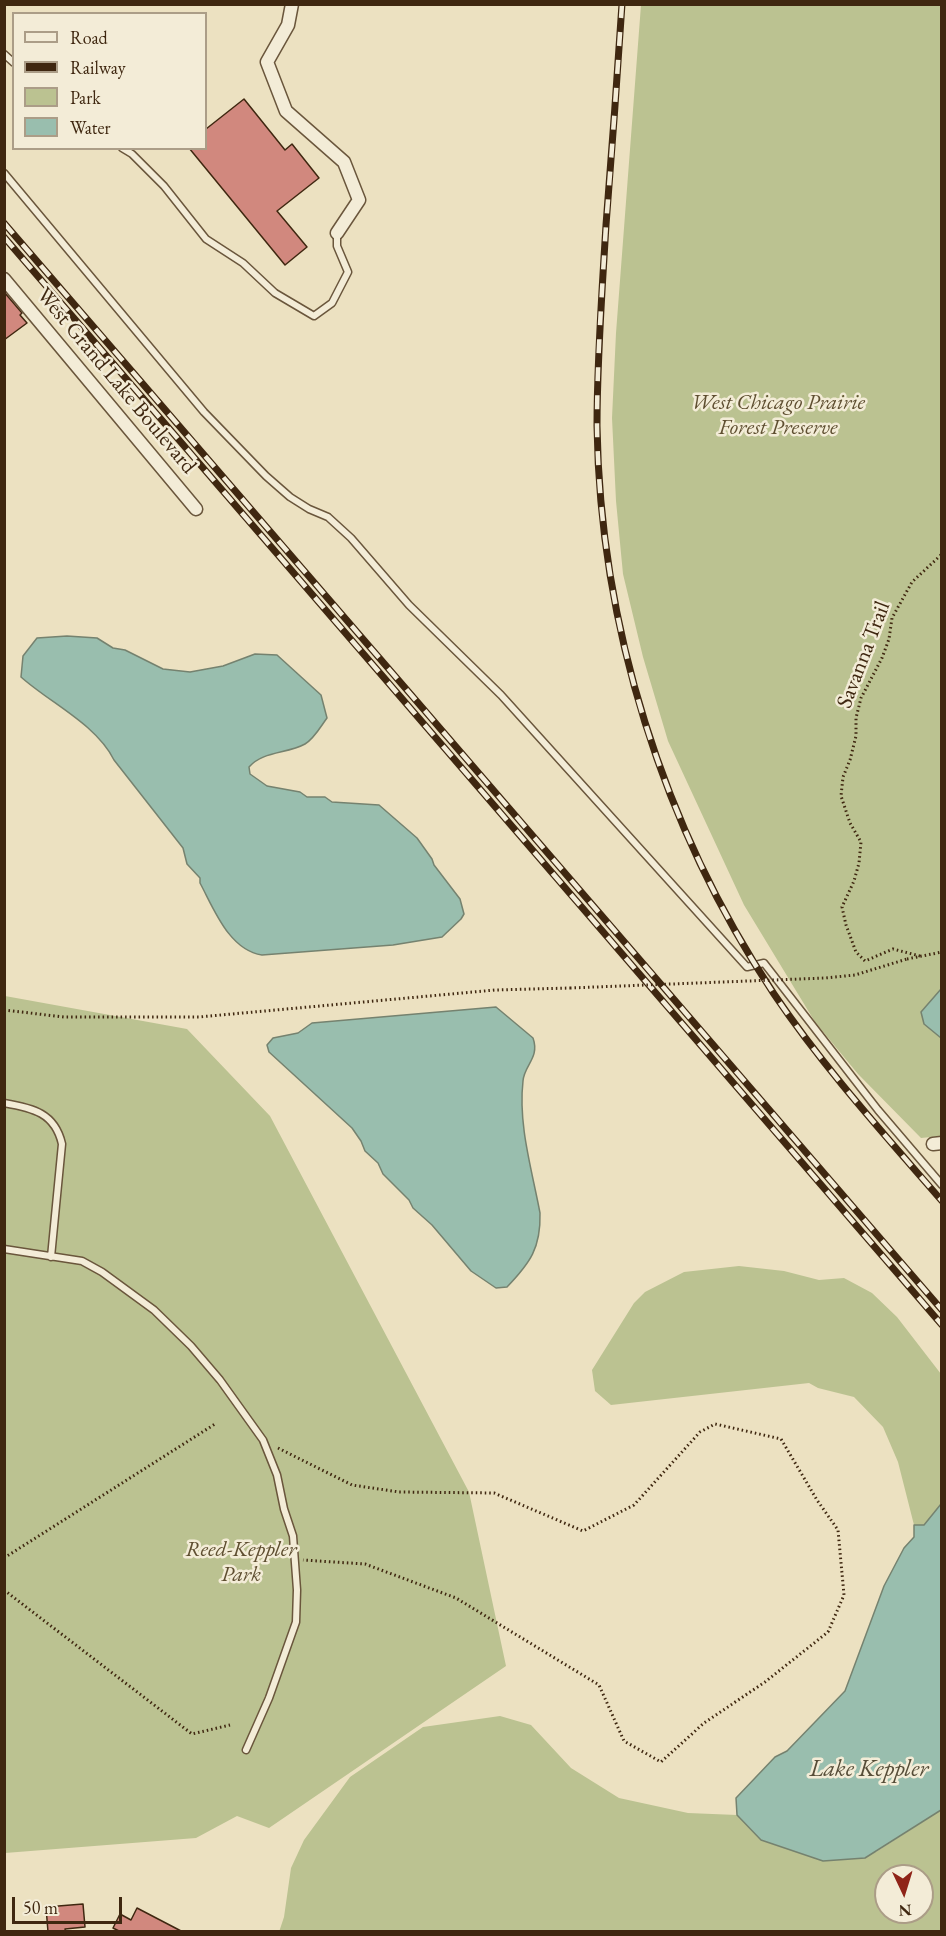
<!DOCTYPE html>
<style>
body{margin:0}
#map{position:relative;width:946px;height:1936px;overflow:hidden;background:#ece1c1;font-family:"EB Garamond",serif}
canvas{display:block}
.frame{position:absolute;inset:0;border:6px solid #3f2710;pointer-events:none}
.legend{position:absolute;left:12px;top:12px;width:195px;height:138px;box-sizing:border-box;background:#f3ecd7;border:2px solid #ab9d87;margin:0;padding:8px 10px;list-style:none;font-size:18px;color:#3f2710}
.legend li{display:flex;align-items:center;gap:12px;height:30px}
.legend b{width:30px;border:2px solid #ab9d87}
.north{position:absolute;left:874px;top:1864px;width:60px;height:60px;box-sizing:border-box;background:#f3ecd7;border:2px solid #ab9d87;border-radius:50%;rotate:176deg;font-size:16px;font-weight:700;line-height:24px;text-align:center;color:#3f2710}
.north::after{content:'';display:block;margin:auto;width:21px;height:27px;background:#8f2418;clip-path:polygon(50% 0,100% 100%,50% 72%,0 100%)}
.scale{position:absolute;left:12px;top:1897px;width:110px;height:27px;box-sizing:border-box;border:3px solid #3f2710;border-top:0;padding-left:8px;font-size:18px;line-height:21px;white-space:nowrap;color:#3f2710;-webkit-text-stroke:4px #f3ecd7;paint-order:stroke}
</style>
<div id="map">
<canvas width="946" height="1936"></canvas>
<div class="frame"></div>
<ul class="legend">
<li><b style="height:8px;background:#f3ecd7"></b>Road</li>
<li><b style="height:8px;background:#3f2710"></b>Railway</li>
<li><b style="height:16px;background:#bbc291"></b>Park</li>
<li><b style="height:16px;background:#99beae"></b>Water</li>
</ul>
<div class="north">N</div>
<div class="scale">50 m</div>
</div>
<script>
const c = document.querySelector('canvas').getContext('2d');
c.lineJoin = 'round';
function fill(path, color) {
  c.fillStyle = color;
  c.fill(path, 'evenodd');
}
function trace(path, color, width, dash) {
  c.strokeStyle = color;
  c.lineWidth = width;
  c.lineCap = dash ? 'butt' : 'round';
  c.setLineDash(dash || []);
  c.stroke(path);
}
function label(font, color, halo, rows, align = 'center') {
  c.font = font + ' "EB Garamond",serif';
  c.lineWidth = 5;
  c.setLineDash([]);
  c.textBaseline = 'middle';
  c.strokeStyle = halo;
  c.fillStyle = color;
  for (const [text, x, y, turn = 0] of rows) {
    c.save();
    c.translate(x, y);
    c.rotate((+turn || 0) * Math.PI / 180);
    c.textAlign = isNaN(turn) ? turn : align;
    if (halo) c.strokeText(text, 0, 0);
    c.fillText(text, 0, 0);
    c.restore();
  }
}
const green = new Path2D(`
 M641 5H941V1136L921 1138 858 1074 815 1022 744 905 668 741 643 657 623 574 616 501 612 418 616 333Z
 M5 996 187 1029 270 1116 469 1492 506 1666 269 1828 237 1816 196 1838 5 1853Z
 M739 1266 784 1271 819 1280 844 1278 872 1293 897 1317 941 1374V1504L924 1525H914L898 1462 883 1427 854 1397 818 1388 809 1383 611 1405 595 1391 592 1370 634 1303 645 1292 684 1272Z
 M500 1716 531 1725 571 1768 619 1798 688 1813 737 1815 761 1840 876 1852 941 1810V1931L279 1932 284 1917 291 1868 304 1840 350 1777 423 1727ZM886 1876H922V1912H886Z`);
const water = new Path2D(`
 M67 636 97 638 113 648 125 650 163 669 190 672 223 666 255 654 277 655 321 695 327 718C321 726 314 739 305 744 287 754 263 751 249 767L250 774 267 786 300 792 307 797H325L332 802 379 805 417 838 432 859 434 865 460 899 464 914 461 919 442 937 393 945 262 955C229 950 214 909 200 883V878L187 864 183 848 114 760C96 724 50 703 21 677L23 656 37 638Z
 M941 989V1038L924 1024 921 1012Z
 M496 1007 533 1038C540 1058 524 1065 523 1081 518 1125 532 1170 540 1213 541 1248 530 1263 507 1287L496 1288 471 1271 432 1225 413 1208 409 1200 383 1174 378 1163 365 1151 361 1141 352 1128 269 1052 267 1045 273 1038 298 1033 312 1023Z
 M941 1504V1810L865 1858 823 1861 761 1840 737 1815 736 1798 775 1757 787 1751 845 1691 884 1586 904 1548 914 1537V1525H924Z`);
const building = new Path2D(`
 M244 99 285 150 292 144 319 178 277 211 307 247 285 265 189 148H206V129Z
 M4 292 22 313 20 315 27 323 4 340Z
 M83 1904 85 1927 65 1929 66 1932H48L46 1907Z
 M137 1908 183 1932H121L113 1928 120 1914 131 1920Z`);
const path = new Path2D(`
 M920 956 893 949 865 961 856 952 846 925 842 907 854 881 859 863 861 842 850 823 841 796 843 777 850 760 856 736V718L861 698 882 658 889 639 892 618 912 582 942 554
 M907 959 942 952
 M4 1010 64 1017H199L495 990 570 988
 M278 1448 352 1485 399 1492 494 1493 583 1531 634 1505 700 1432 715 1424 781 1439 817 1500 838 1530 844 1595 828 1632 765 1682 704 1723 661 1762 624 1741 599 1685 456 1598 365 1564 303 1560
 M4 1558 215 1424
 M4 1590 192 1734 230 1725`);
const lane = new Path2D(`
 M4 54 14 63
 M122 148 132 154 164 186 206 239 243 263 275 293 314 316 332 303 348 272 337 246V233
 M4 173 204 412 266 476 290 497 309 509 328 517 351 538 409 605 501 695 747 967 764 963 878 1110 942 1185
 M4 1103C33 1108 55 1113 62 1144L51 1257
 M4 1249 82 1261 102 1272 154 1310 191 1346 220 1380 263 1440 277 1475 284 1509 293 1536 297 1590 296 1622 269 1698 246 1750`);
const street = new Path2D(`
 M292 4 288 25 267 62 286 111 344 162 359 200 337 233
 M4 279 196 509
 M933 1144 942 1143`);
const rail = new Path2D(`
 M622 4C617 78 612 151 606 225 602 292 597 359 597 426 600 626 663 827 774 994 824 1068 884 1134 942 1201
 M4 223 942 1310
 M4 237 942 1325`);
const pathBridge = new Path2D(`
 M570 988 825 978 855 975 907 959`);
const streetNames = [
 ["West Grand Lake Boulevard",116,381,50],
 ["Savanna Trail",864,655,-69]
];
const parkNames = [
 ["West Chicago Prairie",778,403],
 ["Forest Preserve",778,428],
 ["Reed-Keppler",241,1550],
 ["Park",241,1575]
];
const waterNames = [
 ["Lake Keppler",869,1769]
];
fill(green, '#bbc291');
fill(water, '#99beae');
trace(water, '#75826f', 1.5);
fill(building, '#d1887e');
trace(building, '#3f2710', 1.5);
trace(lane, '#6a563c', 9);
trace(street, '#6a563c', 15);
trace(path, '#3f2710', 3, [1.5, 3]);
trace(lane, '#f3ecd7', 6);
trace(street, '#f3ecd7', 12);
trace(rail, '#3f2710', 7);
trace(rail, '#f3ecd7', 4.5, [14]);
trace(pathBridge, '#3f2710', 3, [1.5, 3]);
label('22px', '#3f2710', '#f3ecd7', streetNames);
label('italic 22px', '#5e4e30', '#f3ecd7', parkNames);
label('italic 24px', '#564d38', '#f3ecd7', waterNames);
</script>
